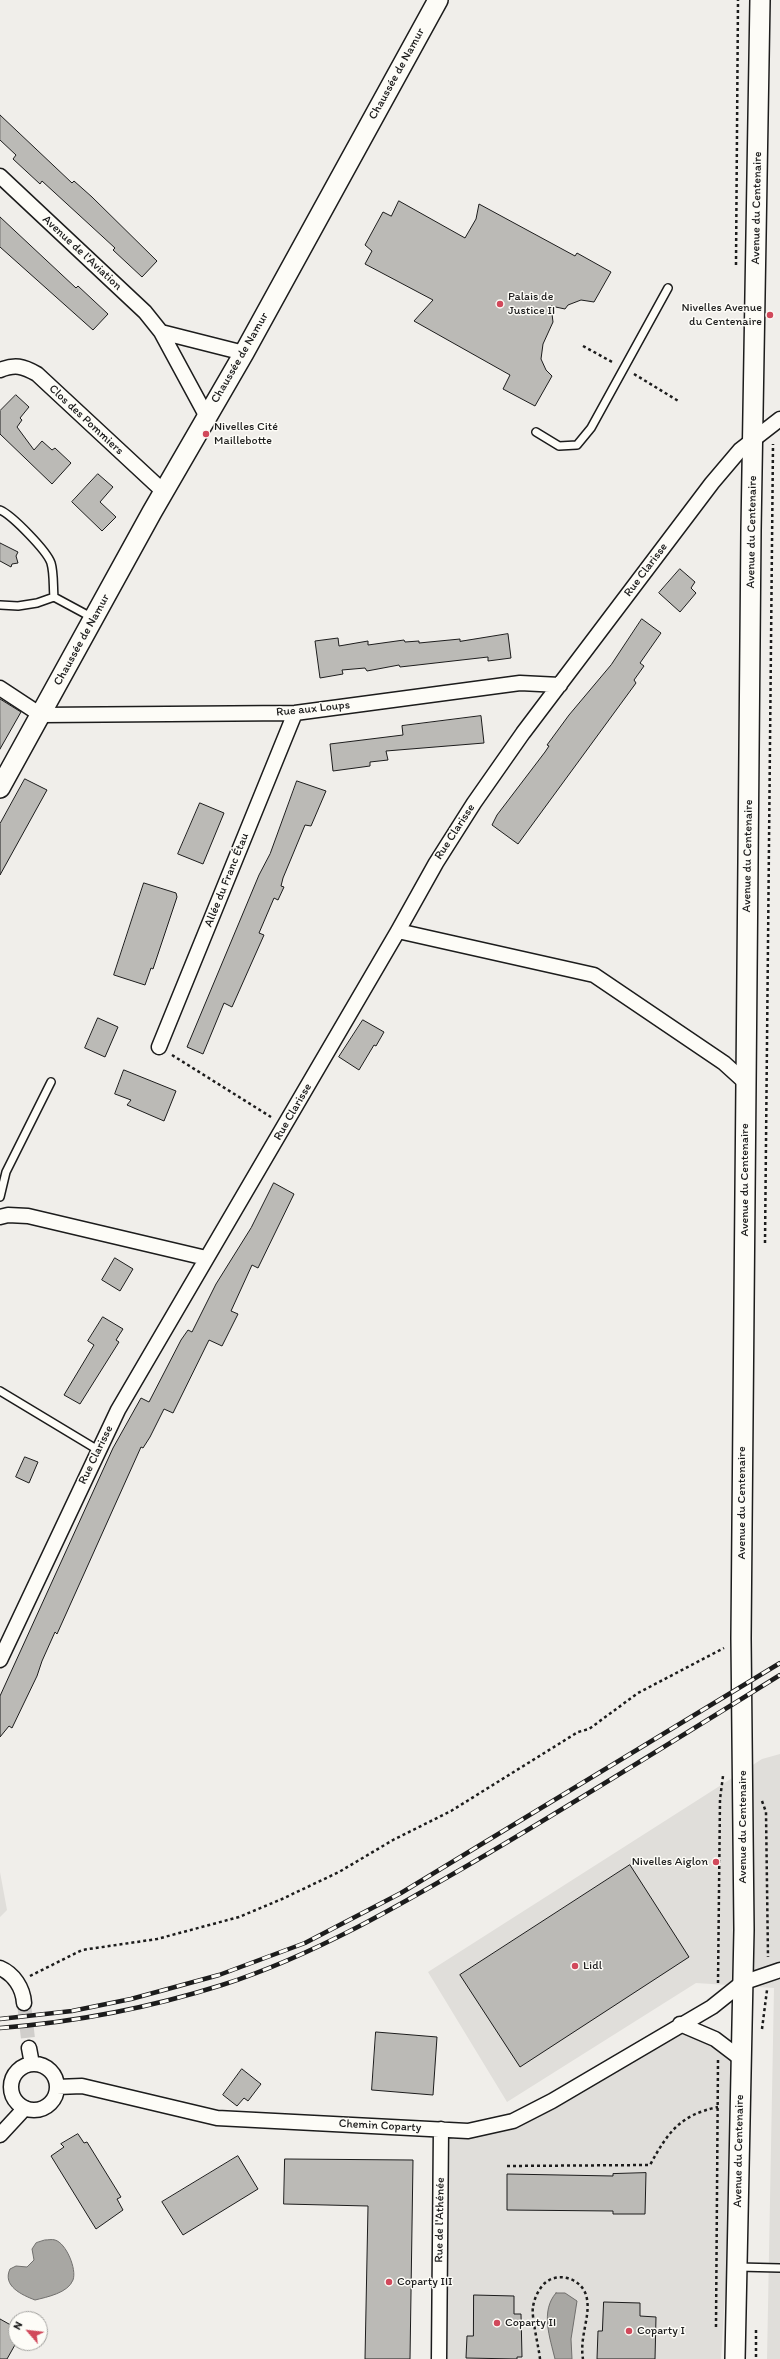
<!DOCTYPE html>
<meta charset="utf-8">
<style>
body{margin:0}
#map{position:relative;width:780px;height:2359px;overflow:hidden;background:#f0eeea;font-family:Itim,sans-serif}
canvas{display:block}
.north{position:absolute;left:8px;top:2311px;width:40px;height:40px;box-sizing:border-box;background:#fdfcf7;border:1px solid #a3a29f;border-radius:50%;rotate:298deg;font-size:11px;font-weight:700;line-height:16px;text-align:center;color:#1c1c1c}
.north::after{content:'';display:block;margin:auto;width:14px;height:18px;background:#d1495b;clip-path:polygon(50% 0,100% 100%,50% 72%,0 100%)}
</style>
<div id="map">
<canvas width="780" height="2359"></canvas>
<div class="north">N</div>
</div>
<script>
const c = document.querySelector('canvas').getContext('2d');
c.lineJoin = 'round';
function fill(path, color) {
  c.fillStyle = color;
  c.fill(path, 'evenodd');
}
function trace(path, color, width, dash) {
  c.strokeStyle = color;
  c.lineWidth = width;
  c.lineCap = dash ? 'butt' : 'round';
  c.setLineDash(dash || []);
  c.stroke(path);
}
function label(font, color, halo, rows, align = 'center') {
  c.font = font + ' Itim,sans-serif';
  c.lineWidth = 3;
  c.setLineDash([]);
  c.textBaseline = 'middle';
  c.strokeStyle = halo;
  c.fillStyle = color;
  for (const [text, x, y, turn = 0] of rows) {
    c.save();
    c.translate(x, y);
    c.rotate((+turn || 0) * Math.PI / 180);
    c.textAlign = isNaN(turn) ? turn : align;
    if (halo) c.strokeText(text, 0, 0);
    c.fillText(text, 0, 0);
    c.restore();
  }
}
const built = new Path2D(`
 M780 1754V2359H767L774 1988 696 1983 507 2102 428 1972 762 1759Z
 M0 1872 7 1910 0 1917Z
 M680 2024 740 2058 721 2359H438L441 2129 513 2121Z`);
const water = new Path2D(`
 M45 2240C48 2240 52 2239 55 2240 66 2243 77 2269 73 2280 68 2293 47 2297 35 2300 22 2295 2 2286 10 2269L16 2266 27 2267 34 2260 32 2249 36 2243Z
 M556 2293H565L577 2301 571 2339 572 2359H555C550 2338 540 2311 556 2293Z`);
const building = new Path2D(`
 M0 115 72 183 74 181 92 197 157 261 142 277 113 250 115 248 42 181 40 184 13 159 16 155 0 140Z
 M399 201 465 238 476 219 479 204 575 256 577 253 611 272 594 302 581 300 568 305 565 309 551 306 553 322 543 344 541 359 546 370 552 376 535 406 503 389 510 375 414 321 433 300 365 264 372 251 365 245 383 212 391 216Z
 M0 217 76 288 78 286 108 314 93 330 0 247Z
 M16 395 29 407 20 418 22 420 17 427 34 450 42 441 52 450 55 448 71 463 52 484 0 434V411Z
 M98 474 113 487 100 502 116 517 102 531 72 502Z
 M0 543 18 552 16 556 18 563 12 564 11 567 0 561Z
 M680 569 695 582 691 588 696 593 680 612 659 593Z
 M642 619 661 633 640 663 644 666 634 680 636 683 518 844 492 825 497 815 545 752 549 746 547 745 569 715 611 665Z
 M508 634 511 658 488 661V657L400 667 399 665 367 671 365 668 342 670 343 674 320 678 315 641 338 638 339 646 368 641V645L404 640 405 642 419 641V643L460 639V641Z
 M0 699 21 712 0 749Z
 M481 716 484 743 386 751 388 760 370 762V766L333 771 330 744 403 735 402 726Z
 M25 779 47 790 0 875V824Z
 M297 781 326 791 311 826 305 825 293 854 283 878 281 886 284 887 278 900 274 898 259 933 264 935 232 1007 224 1003 203 1054 187 1047 259 875 270 854Z
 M200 803 224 813 203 864 178 854Z
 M144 883 176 893 177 897 153 969 151 968 145 985 114 975Z
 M98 1018 118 1027 105 1057 85 1048Z
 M363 1020 384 1032 376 1046 374 1045 359 1070 339 1057Z
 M124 1070 176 1091 164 1121 127 1105 131 1100 115 1094Z
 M274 1183 294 1194 258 1268 252 1265 231 1311 238 1314 222 1346 209 1340 173 1413 164 1409 150 1437 143 1448 141 1447 57 1634 55 1632 42 1661 37 1676 12 1728 9 1726 0 1737V1696L113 1448 141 1398 149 1402 181 1340 188 1330 192 1332 216 1284 251 1228Z
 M115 1258 133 1269 120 1291 102 1280Z
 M103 1317 123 1329 116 1340 119 1342 80 1404 64 1395 94 1345 88 1341Z
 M25 1457 38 1462 29 1483 16 1477Z
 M630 1865 689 1957 520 2067 460 1975Z
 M376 2032 437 2037 433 2095 372 2090Z
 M242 2069 261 2084 248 2101 244 2098 237 2106 223 2095Z
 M78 2134 84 2143 87 2142 121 2197 117 2199 123 2210 96 2229 51 2156 64 2147 61 2144Z
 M238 2156 258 2189 183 2235 162 2202Z
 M285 2159 413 2160 410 2359H365L368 2206 284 2204Z
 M646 2173 645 2214H613V2211L507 2210V2174L613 2176V2174Z
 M474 2295 514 2296V2314H521L522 2357H517V2359L466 2358 467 2336H473Z
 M604 2302 640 2303V2316L656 2317 655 2359H597L598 2331H602Z
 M0 2319 16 2328V2343L7 2359H0Z`);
const streetTunnel = new Path2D(`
 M24 2003 29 2048`);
const path = new Path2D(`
 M736 265 738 0
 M583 346 614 363
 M634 374 680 402
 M172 1055 271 1117
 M765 1243 773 444
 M762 1801 766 1812 768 1957
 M30 1976 82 1950 157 1939 239 1917 282 1899 339 1872 393 1840 451 1811 578 1732 589 1729 638 1693 724 1648
 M718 1983 720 1799 723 1776
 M762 2029 767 1990
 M507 2166 650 2165C668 2132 680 2115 718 2107
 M716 2327 718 2060
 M756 2330V2359
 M540 2359C539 2348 531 2316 533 2307 534 2299 539 2288 545 2283 559 2271 581 2279 586 2295 592 2314 579 2336 583 2359`);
const lane = new Path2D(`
 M536 432 559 446 577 445 591 428 668 288
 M0 510C12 515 47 551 51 563 54 573 53 587 54 597
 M0 605 18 606 37 603 54 597 93 618
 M0 1197 6 1172 51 1082
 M0 1391 98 1450
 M738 2267 780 2268`);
const street = new Path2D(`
 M0 176 145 312 161 332 207 417
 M161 332 244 353
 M0 370C15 364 23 366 37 374L164 492
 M0 688 41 715 295 713 520 683 560 685
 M398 931 594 975 724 1063 746 1083
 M159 1047 295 713
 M0 1217 8 1215 28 1216 206 1258
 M0 1660 118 1410 398 931 436 863 474 803 523 733 712 483 740 450 780 419
 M0 1968C14 1974 23 1988 24 2003
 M680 2024 715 2039 740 2058
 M29 2048 32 2064
 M11 2087a23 23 0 1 1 46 0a23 23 0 1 1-46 0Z
 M57 2087 82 2086 217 2118 468 2131 513 2121 552 2101 712 2007 742 1983 780 1970
 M0 2135 25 2108
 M439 2359 441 2129`);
const secondary = new Path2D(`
 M0 788 152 512 244 353 438 0
 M735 2359 744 1930 741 1638 746 1083 751 530 760 0`);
const rail = new Path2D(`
 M0 2019 72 2011 131 1999 219 1975 305 1943 401 1893 780 1663
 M0 2028C76 2022 149 2008 222 1985 318 1954 407 1901 494 1850 590 1793 685 1734 780 1675`);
const markers = [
 [500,304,4,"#d1495b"],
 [770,315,4,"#d1495b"],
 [206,434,4,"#d1495b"],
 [716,1862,4,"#d1495b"],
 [575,1966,4,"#d1495b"],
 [389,2282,4,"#d1495b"],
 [497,2323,4,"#d1495b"],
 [629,2331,4,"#d1495b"]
];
const streetNames = [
 ["Chaussée de Namur",397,74,-61],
 ["Avenue du Centenaire",757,208,-89],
 ["Avenue de l'Aviation",82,253,43],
 ["Chaussée de Namur",240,358,-60],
 ["Clos des Pommiers",86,420,43],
 ["Avenue du Centenaire",752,532,-89],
 ["Rue Clarisse",646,570,-53],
 ["Chaussée de Namur",82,640,-61],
 ["Rue aux Loups",313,709,-6],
 ["Rue Clarisse",455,832,-57],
 ["Avenue du Centenaire",748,856,-89],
 ["Allée du Franc Étau",227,880,-68],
 ["Rue Clarisse",293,1112,-60],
 ["Avenue du Centenaire",745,1180,-90],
 ["Rue Clarisse",96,1455,-64],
 ["Avenue du Centenaire",742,1503,-90],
 ["Avenue du Centenaire",743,1827,-90],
 ["Chemin Coparty",380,2126,3],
 ["Avenue du Centenaire",739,2151,-89],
 ["Rue de l'Athénée",440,2220,-89]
];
const poiNames = [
 ["Palais de",508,297],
 ["Justice II",508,311],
 ["Nivelles Avenue",762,308,"right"],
 ["du Centenaire",762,322,"right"],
 ["Nivelles Cité",214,427],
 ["Maillebotte",214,441],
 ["Nivelles Aiglon",708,1862,"right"],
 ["Lidl",583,1966],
 ["Coparty III",397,2282],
 ["Coparty II",505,2323],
 ["Coparty I",637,2331]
];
fill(built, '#e0deda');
fill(water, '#a8a7a3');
trace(water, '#706f6d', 1);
fill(building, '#bbbab6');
trace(building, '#1c1c1c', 1);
trace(streetTunnel, '#d0cecb', 14, [14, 7]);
trace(lane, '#1c1c1c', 10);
trace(street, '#1c1c1c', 17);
trace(secondary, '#1c1c1c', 22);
trace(path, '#1c1c1c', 2.5, [3, 3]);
trace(lane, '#fdfcf7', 7);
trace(street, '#fdfcf7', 14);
trace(secondary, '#fdfcf7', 19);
trace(rail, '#1c1c1c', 4.5);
trace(rail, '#fdfcf7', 3, [9]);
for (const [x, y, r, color] of markers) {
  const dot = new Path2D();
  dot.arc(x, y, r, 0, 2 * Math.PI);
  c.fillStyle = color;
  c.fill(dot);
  trace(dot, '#fdfcf7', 1.5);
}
label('12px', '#1c1c1c', '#fdfcf7', streetNames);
label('12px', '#1c1c1c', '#fdfcf7', poiNames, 'left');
</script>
